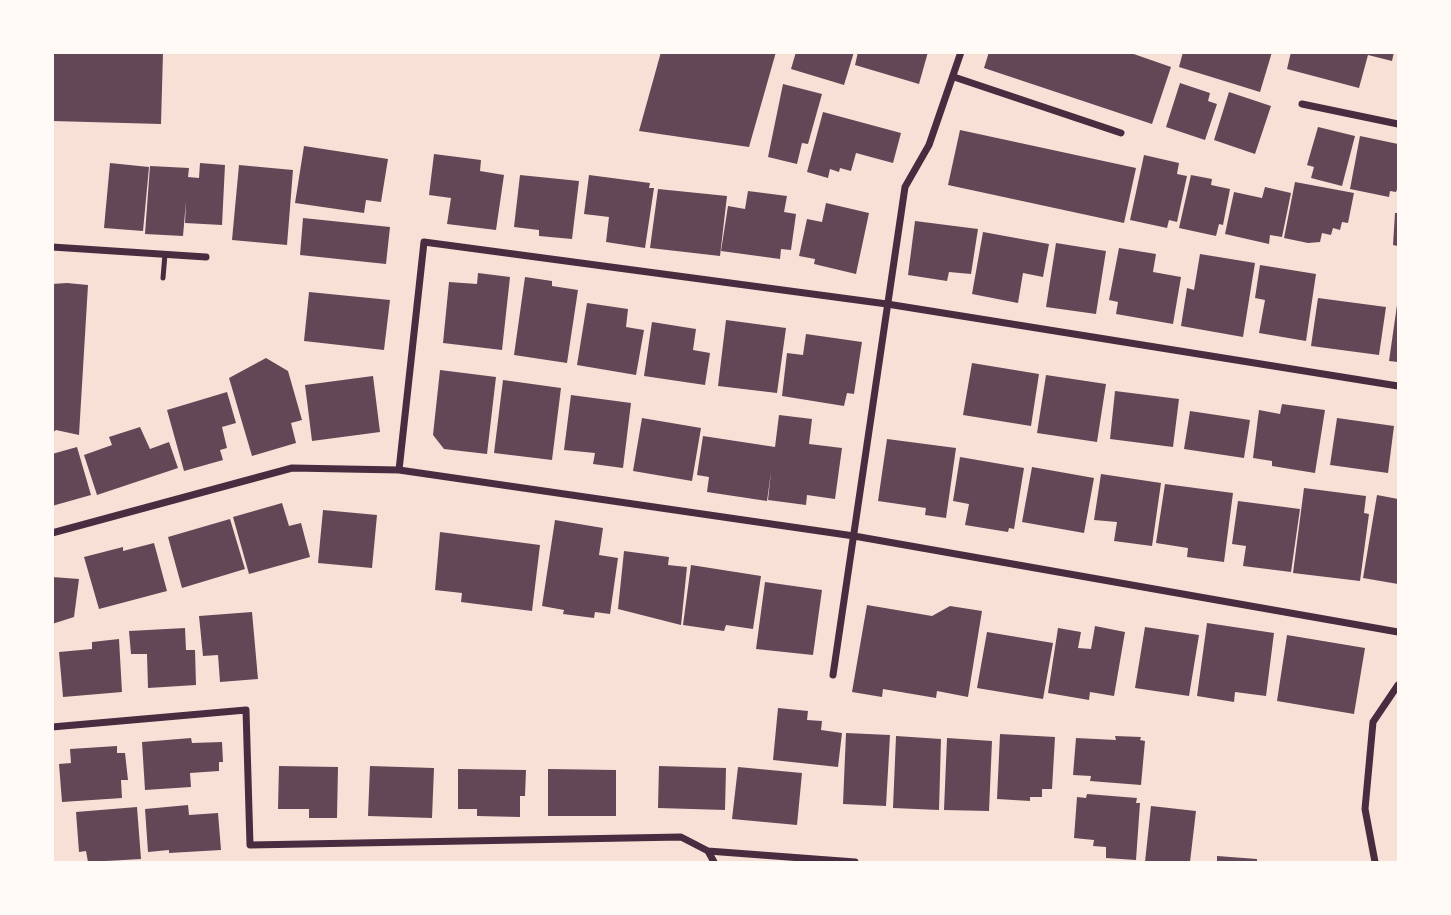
<!DOCTYPE html>
<style>
body{margin:0}
#map{position:relative;width:1451px;height:915px;overflow:hidden;background:#f7e1d7;font-family:Poppins,sans-serif}
canvas{display:block}
.frame{position:absolute;inset:0;border:54px solid #fffaf5;pointer-events:none}
</style>
<div id="map">
<canvas width="1451" height="915"></canvas>
<div class="frame"></div>
</div>
<script>
const c = document.querySelector('canvas').getContext('2d');
c.lineJoin = 'round';
function fill(path, color) {
  c.fillStyle = color;
  c.fill(path, 'evenodd');
}
function trace(path, color, width, dash) {
  c.strokeStyle = color;
  c.lineWidth = width;
  c.lineCap = dash ? 'butt' : 'round';
  c.setLineDash(dash || []);
  c.stroke(path);
}
const building = new Path2D(`
 M52 52H163L161 124 52 121Z
 M661 52H776L749 147 639 131Z
 M796 52H854L844 85 791 69Z
 M858 52H928L919 84 855 65Z
 M989 52H1128L1171 67 1152 124 984 68Z
 M1183 52H1272L1260 92 1179 67Z
 M1291 52H1394L1392 61 1368 55 1359 88 1287 69Z
 M1180 83 1210 93 1208 101 1217 104 1205 140 1166 127Z
 M783 84 822 94 808 144 802 143 797 164 768 157Z
 M1229 92 1271 106 1255 154 1214 140Z
 M823 112 901 133 893 163 856 153 851 171 840 168 839 172 830 169 828 178 807 172Z
 M1318 127 1355 136 1342 186 1311 178 1314 167 1307 165Z
 M960 130 1136 168 1124 223 948 185Z
 M1360 136 1398 144V187L1396 192 1390 191 1389 197 1350 189Z
 M304 146 388 159 381 202 366 200 364 213 295 203Z
 M434 154 481 160 480 171 504 175 496 230 447 224 451 198 429 195Z
 M1144 155 1179 163 1177 174 1187 176 1177 222 1169 220 1167 228 1130 220Z
 M110 163 149 167 143 231 104 228Z
 M200 163 225 165 222 225 185 223 186 201 183 236 145 234 150 166 189 168 188 177 199 178Z
 M239 165 293 170 287 245 232 240Z
 M520 175 579 181 572 239 539 236V230L514 227Z
 M589 175 650 183 649 188H654L645 248 606 242 609 217 584 214Z
 M1191 175 1212 179 1211 185 1230 189 1223 225 1219 224 1216 236 1179 228Z
 M1295 182 1354 193 1348 223 1342 222 1340 230 1333 228 1331 235 1322 233 1320 242 1308 243 1284 238Z
 M1265 187 1291 193 1282 237 1270 235 1269 244 1225 234 1234 192 1262 198Z
 M658 189 727 196 720 256 650 248Z
 M748 191 787 196 784 212 796 214 791 250 781 249 780 259 721 251 728 206 745 209Z
 M826 203 869 213 856 274 814 264 815 259 799 256 807 219 822 222Z
 M1395 213H1398V246L1393 245Z
 M303 218 390 227 386 264 300 255Z
 M915 221 978 229 971 274 949 272 947 281 908 275Z
 M983 232 1049 244 1043 277 1023 273 1018 303 972 294Z
 M1056 243 1106 251 1096 314 1046 307Z
 M1119 248 1156 254 1153 272 1181 277 1173 324 1116 314 1118 302 1109 300Z
 M1200 254 1255 263 1243 337 1181 326 1187 288 1194 290Z
 M1260 265 1316 274 1306 341 1259 333 1265 300 1255 298Z
 M478 273 510 277 502 350 443 343 449 282 477 284Z
 M525 277 552 281V286L578 290 567 363 514 355Z
 M67 283 88 285 79 435 56 430 52 433V284Z
 M309 292 390 300 384 350 304 341Z
 M1318 298 1386 307 1379 355 1311 346Z
 M587 303 628 309 626 327 644 330 636 375 577 365Z
 M1397 305H1398V362L1389 361Z
 M726 320 786 328 777 393 718 386Z
 M652 322 696 329 693 350 710 353 705 385 644 376Z
 M806 334 862 342 854 394 847 393 844 406 782 396 787 353 803 355Z
 M266 358 288 371 302 420 291 423 296 443 252 456 229 378Z
 M972 363 1039 374 1031 426 963 415Z
 M440 370 496 377 487 454 444 449 433 435Z
 M1046 375 1106 384 1097 442 1037 433Z
 M373 376 380 432 312 441 305 385Z
 M503 380 561 388 552 460 494 453Z
 M1115 391 1179 399 1173 447 1110 439Z
 M227 392 236 423 222 427 227 448 220 450 223 460 184 471 167 410Z
 M571 395 631 403 623 468 593 464 595 453 564 450Z
 M1282 404 1325 410 1315 473 1272 466V461L1253 458 1259 410 1280 414Z
 M1190 411 1250 420 1244 458 1184 449Z
 M779 415 812 419 809 444 842 448 835 499 807 495 806 505 768 500 771 472 767 501 707 492 709 477 697 475 703 436 775 447Z
 M642 418 701 428 692 481 633 471Z
 M1337 418 1394 426 1388 473 1330 465Z
 M140 427 150 449 169 442 178 468 97 495 84 455 112 445 109 437Z
 M887 439 956 448 946 518 925 515 926 508 878 501Z
 M77 447 91 495 52 506V454Z
 M960 457 1024 468 1014 529 1009 528 1008 532 965 525 969 504 953 501Z
 M1032 467 1094 478 1084 533 1022 522Z
 M1101 474 1161 483 1152 546 1114 541 1117 522 1094 520Z
 M1165 484 1233 493 1224 562 1187 557 1188 548 1156 543Z
 M1304 488 1366 496 1364 513 1369 514 1360 581 1293 573Z
 M1377 495 1398 499V584L1363 578Z
 M1238 501 1300 509 1291 572 1243 566 1246 546 1232 544Z
 M282 503 289 526 301 523 310 557 249 574 233 517Z
 M323 510 377 515 372 568 318 563Z
 M230 519 245 569 182 588 168 537Z
 M555 520 603 528 599 555 618 558 610 614 595 612 594 618 563 614 564 610 542 606Z
 M440 532 540 545 532 611 461 602 462 593 435 590Z
 M154 543 167 591 99 609 84 557 123 547V551Z
 M624 551 669 557 668 565 687 567 681 625 618 609Z
 M691 565 761 576 753 629 726 625 724 631 683 625Z
 M52 577 79 579 74 617 52 624Z
 M765 582 822 590 813 655 756 649Z
 M867 605 932 616 950 606 982 611 968 697 937 691 936 698 883 689 882 697 852 692Z
 M252 612 258 679 220 682 218 655 203 656 199 616Z
 M1207 623 1274 633 1266 696 1235 692 1234 702 1197 696Z
 M1095 626 1125 632 1114 696 1090 692 1089 700 1048 693 1058 628 1081 632 1078 648 1091 649Z
 M1145 627 1199 635 1189 696 1135 688Z
 M185 628 186 650H195L196 685 148 688 147 654H131L129 631Z
 M987 632 1053 643 1043 699 977 688Z
 M1287 635 1365 648 1354 714 1277 701Z
 M119 639 122 692 63 697 59 652 92 649V642Z
 M778 708 808 711 807 720 822 721 821 730 842 733 838 767 773 760Z
 M846 733 890 735 886 806 843 804Z
 M1000 734 1055 737 1052 789H1042V797H1030V801L997 799Z
 M896 736 941 739 939 810 893 808Z
 M1115 736 1141 737 1140 740 1145 741 1141 785 1090 781 1091 776 1073 775 1076 738 1116 740Z
 M191 738 192 743 222 742 223 762H219V771L190 773 191 787 145 790 142 742Z
 M947 738 992 741 989 811 944 810Z
 M117 746V753H125L128 780H121L122 798 62 802 59 764 71 763 70 749Z
 M279 766 338 767 337 818H309V809H278Z
 M370 766 434 768 432 818 368 816Z
 M659 766 726 768 725 810 658 808Z
 M738 767 802 773 797 825 732 819Z
 M458 769 526 770 525 796H520V817L477 816V809H458Z
 M548 769 616 770V816H548Z
 M1087 794 1137 798 1136 803H1140L1136 860 1106 858V847L1093 846 1094 840 1074 838 1077 797 1086 798Z
 M188 805 189 815 218 813 221 850 169 853V850L148 852 145 809Z
 M1151 806 1196 811 1190 862H1145Z
 M137 807 141 859 88 862 86 851 79 852 76 812Z
 M1217 856 1257 859V862H1217Z`);
const service = new Path2D(`
 M163 278 165 254`);
const minor = new Path2D(`
 M954 77 1121 133
 M1302 104 1398 124
 M52 247 206 257
 M399 470 424 242 887 304 1398 386
 M52 533 292 468 399 470 854 536 1398 632
 M833 675 905 187 929 145 961 52
 M52 727 246 710 250 845 681 837 708 851 714 862
 M708 851 855 862
 M1375 862 1365 809 1373 722 1398 685`);
fill(building, '#644757');
trace(service, '#4a2c40', 5);
trace(minor, '#4a2c40', 7);
</script>
